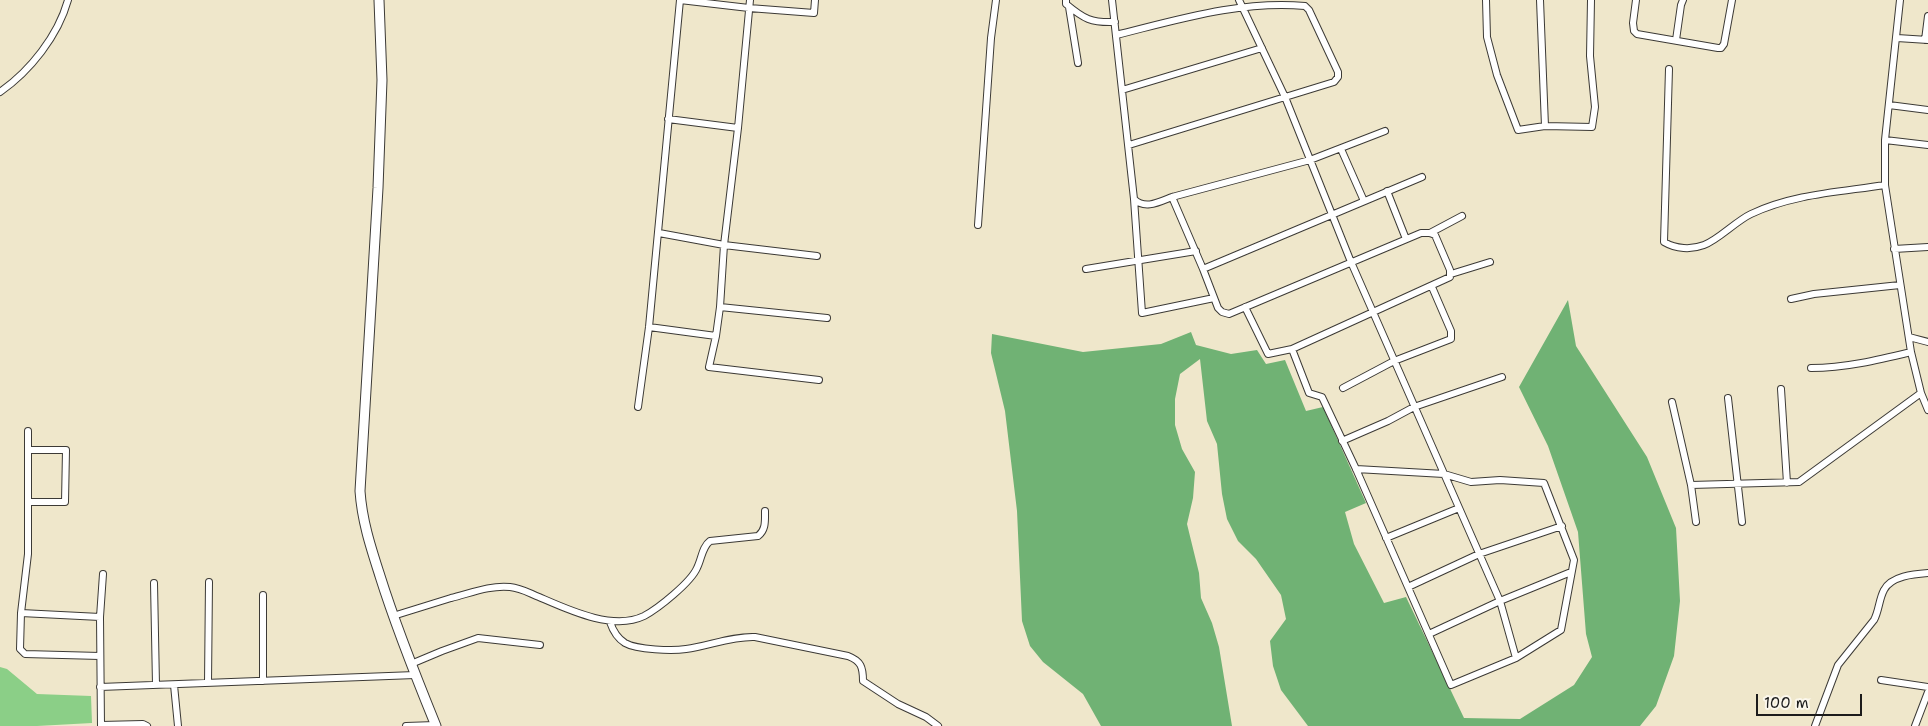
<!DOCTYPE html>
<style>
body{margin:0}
#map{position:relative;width:1928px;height:726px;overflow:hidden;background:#efe7cb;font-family:"Shantell Sans",sans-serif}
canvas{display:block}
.scale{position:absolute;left:1756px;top:694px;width:106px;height:22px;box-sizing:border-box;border:2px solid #1c1c1c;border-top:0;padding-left:6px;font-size:15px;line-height:18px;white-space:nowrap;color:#1c1c1c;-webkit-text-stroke:4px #fbf7ec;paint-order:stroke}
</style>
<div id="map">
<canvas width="1928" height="726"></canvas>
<div class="scale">100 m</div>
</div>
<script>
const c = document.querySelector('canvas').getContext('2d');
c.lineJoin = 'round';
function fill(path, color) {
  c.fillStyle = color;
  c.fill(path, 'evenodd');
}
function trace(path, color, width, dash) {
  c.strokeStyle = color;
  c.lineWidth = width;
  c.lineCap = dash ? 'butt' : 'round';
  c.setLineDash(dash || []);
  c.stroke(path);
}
const green = new Path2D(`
 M0 667 7 669 37 694 91 696 92 723 37 726H0Z`);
const forest = new Path2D(`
 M1568 300 1576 346 1647 457 1676 528 1680 601 1674 656 1656 706 1640 726H1308L1281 690 1273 666 1270 641 1286 619 1281 595 1256 559 1238 541 1227 519 1222 494 1217 444 1207 421 1200 359 1180 374 1175 399V425L1182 449 1195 472 1193 498 1187 524 1199 573 1201 598 1212 623 1219 647 1232 726H1101L1083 694 1043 662 1030 646 1022 621 1017 511 1005 411 991 353 992 334 1083 352 1161 344 1191 332 1196 345 1231 354 1257 350 1266 364 1285 360 1306 411 1323 407 1366 503 1345 512 1354 544 1384 603 1406 597 1464 718 1520 719 1574 685 1592 657 1586 634 1578 532 1548 446 1519 387Z`);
const street = new Path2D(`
 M680 0 749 8 814 13 815 0
 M750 0 738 128 724 245 720 307 716 336 709 367 819 380
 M1066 0V4C1084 19 1091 23 1115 22
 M1112 0 1134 199C1145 210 1159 202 1172 197L1310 160 1385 131
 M1239 0 1285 97 1351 262 1500 601 1516 658
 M1486 0 1487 37 1497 75 1518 130 1545 126
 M1540 0 1545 126 1592 127 1595 107 1590 56 1591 0
 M1636 0 1633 23 1634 31 1637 34 1718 48H1721L1724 44 1732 0
 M1900 0 1885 140V185L1911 352 1921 393 1928 410
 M1069 7 1078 63
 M1116 35C1177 20 1242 0 1305 6L1309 10 1338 72V77L1334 82 1129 145
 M1897 38 1928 40
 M1676 40 1681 5 1683 0
 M1925 40 1928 16
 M1669 69 1664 242C1676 249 1691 250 1704 245 1718 240 1736 221 1751 214 1793 194 1840 192 1885 185
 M1122 90 1262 48
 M0 92C30 71 58 36 68 0
 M1889 105 1928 110
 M668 119 738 128
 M1885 140 1928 145
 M1341 149 1364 201
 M1387 191 1406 239
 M1172 197 1203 269 1218 308 1222 312 1229 314 1421 233H1430L1435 235 1450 270V277L1292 349
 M1134 199 1142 313 1214 298
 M978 225 991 38 996 0
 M659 233 724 245 817 256
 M1430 233 1462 216
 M1894 249 1928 247
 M1086 269 1196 251
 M1203 269 1422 177
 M1451 274 1490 262
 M1791 299 1814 294 1900 285
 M720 307 827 318
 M1245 307 1268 354 1292 349 1309 393 1322 397 1356 469 1451 685 1516 658 1561 630 1574 560 1544 483 1500 480 1471 482 1444 474 1356 469
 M649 327 716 336
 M1909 337 1928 342
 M1811 368C1845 368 1878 360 1911 352
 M1343 388 1394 361 1451 339V331L1432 287
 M1781 389 1787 483
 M1728 398 1742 522
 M1672 402 1691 485 1696 522
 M638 407 649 327 680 0
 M28 431V554L21 613 20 649 25 654 100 656
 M1342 441 1388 421 1414 407 1502 377
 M28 450H66L65 502H28
 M1691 485 1799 482 1921 393
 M1386 538 1459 508
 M154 583 156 685
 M1408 587 1479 554 1562 526
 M21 613 100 617
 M393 616C412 610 432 604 451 598 471 593 490 585 510 587 521 588 529 593 539 597 569 610 613 631 644 616 659 608 691 582 697 568 702 558 702 547 710 541L758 536C766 530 765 521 765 511
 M610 622C613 631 617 638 625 643 637 650 673 651 686 649 709 646 732 636 755 637L848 656C861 661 863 667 863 681L898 704 926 717 938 726
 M1429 634 1500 601 1571 572
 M411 664 442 651 478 638 540 645
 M1881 680 1928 687
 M263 681V595
 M208 683 209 582
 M174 685 178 726
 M100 687 415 675
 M101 725 143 724 147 726
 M101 726 100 617 103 574
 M406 726 435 725
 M1815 726 1838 665 1874 620C1879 611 1879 599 1884 590 1891 576 1914 574 1928 573
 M1915 726 1928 692`);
const secondary = new Path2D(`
 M379 0 382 80 378 188 360 491C362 521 371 548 380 576 396 627 416 677 436 726`);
fill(green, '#8bcf87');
fill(forest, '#70b274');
trace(street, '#3c3a36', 8);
trace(secondary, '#3c3a36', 11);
trace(street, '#fff', 6);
trace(secondary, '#fff', 9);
</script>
